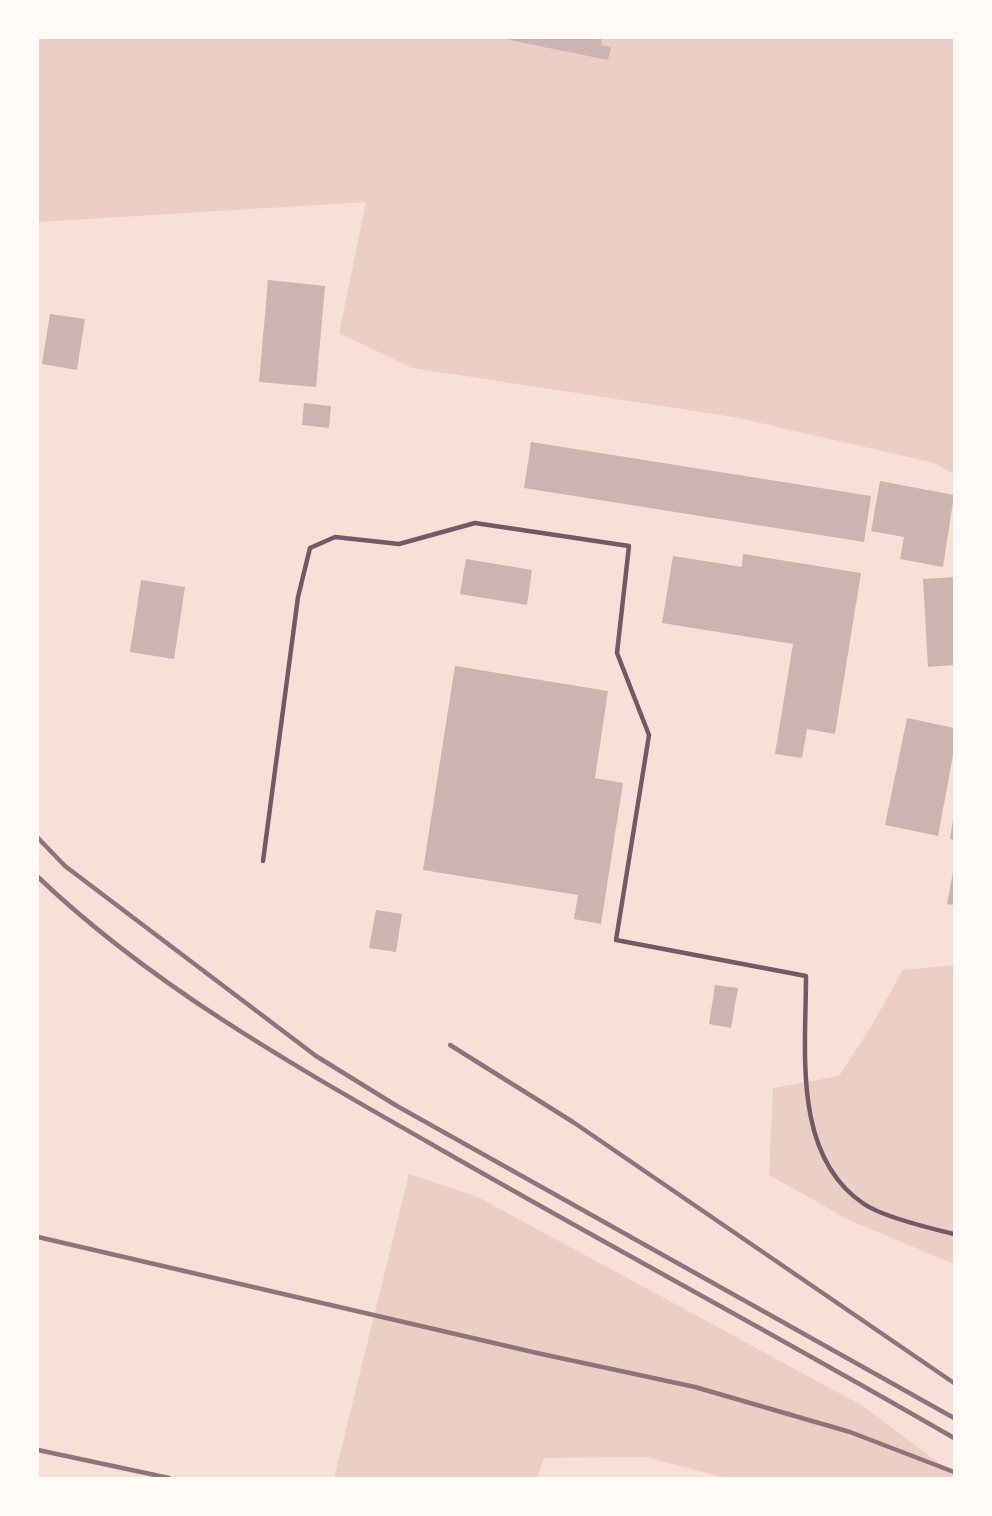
<!DOCTYPE html>
<style>
body{margin:0}
#map{position:relative;width:992px;height:1516px;overflow:hidden;background:#f7e1d7;font-family:Mulish,sans-serif}
canvas{display:block}
.frame{position:absolute;inset:0;border:39px solid #fffaf5;pointer-events:none}
</style>
<div id="map">
<canvas width="992" height="1516"></canvas>
<div class="frame"></div>
</div>
<script>
const c = document.querySelector('canvas').getContext('2d');
c.lineJoin = 'round';
function fill(path, color) {
  c.fillStyle = color;
  c.fill(path, 'evenodd');
}
function trace(path, color, width, dash) {
  c.strokeStyle = color;
  c.lineWidth = width;
  c.lineCap = dash ? 'butt' : 'round';
  c.setLineDash(dash || []);
  c.stroke(path);
}
const green = new Path2D(`
 M38 38H954V474L934 463 734 417 412 368 339 333 366 202 39 222 38 225Z
 M954 965V1264L851 1221 769 1175 773 1088 839 1076 872 1025 903 970Z
 M409 1174 478 1197 863 1406 954 1474V1478H725L646 1457 544 1458 537 1478H334Z`);
const building = new Path2D(`
 M504 39 602 38 601 45 611 47 608 60Z
 M268 280 325 286 316 387 259 382Z
 M50 314 85 319 77 370 42 364Z
 M304 403 331 406 329 428 302 425Z
 M531 442 871 496 864 542 524 488Z
 M880 481 954 495 943 567 900 559 904 537 871 531Z
 M743 554 861 573 835 734 807 729 802 758 775 754 793 644 662 623 673 556 742 567Z
 M466 559 532 570 527 605 460 594Z
 M954 577V665L928 667 923 579Z
 M141 580 185 587 174 659 130 652Z
 M455 666 608 691 595 778 623 783 601 924 574 919 578 895 423 870Z
 M907 718 954 728V750L938 836 885 825Z
 M953 820H954V840L950 839Z
 M953 872H954V905L947 904Z
 M376 910 402 914 396 952 369 948Z
 M715 985 738 988 731 1028 709 1024Z`);
const service = new Path2D(`
 M263 861 298 597 310 548 335 537 399 544 475 523 629 546 617 653 649 735 616 940 806 976C806 1051 792 1156 864 1204 881 1216 933 1229 954 1234`);
const rail = new Path2D(`
 M38 838 65 866 316 1056 397 1106 954 1418
 M38 877C151 985 291 1064 426 1141 601 1242 780 1337 954 1438
 M450 1045 573 1122 954 1383
 M38 1237 537 1353 695 1387 850 1432 954 1472
 M38 1450 169 1478`);
fill(green, '#ebcfc5');
fill(building, '#ccb4b1');
trace(service, '#755966', 4.5);
trace(rail, '#8f747c', 4.5);
</script>
